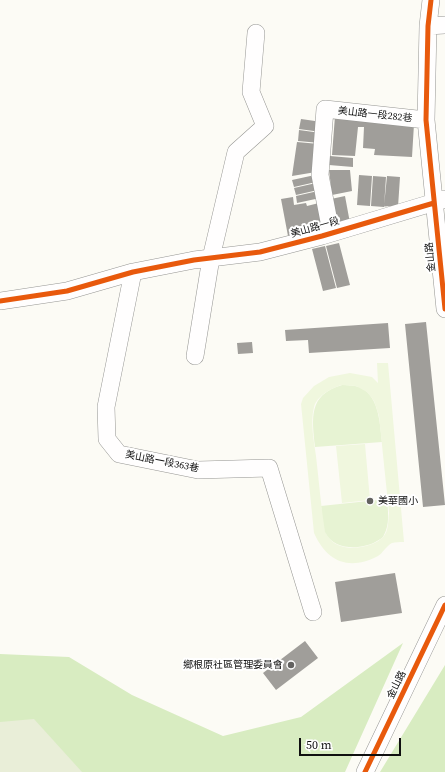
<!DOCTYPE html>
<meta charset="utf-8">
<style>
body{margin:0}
#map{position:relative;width:445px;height:772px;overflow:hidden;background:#fcfbf5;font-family:"Source Serif 4",serif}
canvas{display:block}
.scale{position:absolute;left:299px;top:738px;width:102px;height:18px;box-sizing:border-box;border:2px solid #101010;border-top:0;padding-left:5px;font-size:12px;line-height:14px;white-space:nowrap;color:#101010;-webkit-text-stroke:3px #fff;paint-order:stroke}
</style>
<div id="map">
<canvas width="445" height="772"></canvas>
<div class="scale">50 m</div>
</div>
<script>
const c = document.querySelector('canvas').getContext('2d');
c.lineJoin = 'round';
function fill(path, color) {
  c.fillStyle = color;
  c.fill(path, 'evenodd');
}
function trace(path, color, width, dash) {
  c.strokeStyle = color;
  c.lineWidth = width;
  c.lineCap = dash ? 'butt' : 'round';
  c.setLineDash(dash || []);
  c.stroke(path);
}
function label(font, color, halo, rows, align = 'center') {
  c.font = font + ' "Source Serif 4","Noto Sans TC",serif';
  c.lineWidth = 4;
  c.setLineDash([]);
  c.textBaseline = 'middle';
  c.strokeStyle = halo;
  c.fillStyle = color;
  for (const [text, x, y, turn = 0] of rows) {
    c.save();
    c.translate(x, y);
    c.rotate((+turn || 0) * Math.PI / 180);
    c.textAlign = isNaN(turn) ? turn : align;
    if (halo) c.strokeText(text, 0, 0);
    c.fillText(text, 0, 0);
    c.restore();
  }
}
const green = new Path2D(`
 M342 385C346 385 350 385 355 386 379 390 380 424 382 442L315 447C312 418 308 395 342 385Z
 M387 499C388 511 390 524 384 535 383 538 380 539 377 541 362 550 335 551 325 533 322 527 322 513 321 506Z`);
const forest = new Path2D(`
 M403 643 345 772H0V654L69 657 132 695 223 736 301 717Z
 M445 665V772H380Z`);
const cemetery = new Path2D(`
 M34 719 82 772H0V722Z`);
const pitch = new Path2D(`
 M377 363H388L404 542C400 542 395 542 392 543 386 546 383 553 378 556 349 571 327 562 314 533L301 404 303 398 314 386 329 377 350 373 372 377 378 383ZM342 385 356 386 367 392 374 401 379 416 389 513C388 520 389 531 383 537 373 548 345 552 333 542 330 540 327 535 325 532 321 507 319 482 316 456 314 441 310 423 314 407 317 396 331 388 342 385Z
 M365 444 370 500 342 503 336 446Z`);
const building = new Path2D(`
 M335 116 414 124 412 157 374 155 375 149 363 148 364 127H358L355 156 332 155Z
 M301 119 322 122 321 132 299 129Z
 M299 130 321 133 320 143 298 141Z
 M297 142 319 144 316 172 292 176Z
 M330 156 353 158V167L329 165Z
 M329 170H350L352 191 332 195Z
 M315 175 316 182 294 187 292 180Z
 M359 175 372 176 370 206 357 205Z
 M373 176 386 177 384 207 371 206Z
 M387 176 400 177 398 207 384 206Z
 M316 183 318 190 296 195 294 188Z
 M318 191 320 198 297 203 296 196Z
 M345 196 350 223 336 225 331 199Z
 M293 197 294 205 306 203 307 206 323 202 328 228 288 236 281 199Z
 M339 243 350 285 337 288 326 246Z
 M325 246 336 288 323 291 312 249Z
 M426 322 445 505 423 507 405 324Z
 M388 323 390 348 309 353 308 340 286 341 285 330Z
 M252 342 253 353 238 354 237 343Z
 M395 573 402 613 341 622 335 582Z
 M305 641 318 658 276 690 263 673Z`);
const minor = new Path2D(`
 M431 0 428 26 426 120 445 309
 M428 26 445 25
 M331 232 320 175 325 109 426 120
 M133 272 106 407 107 439 119 454 198 470 269 468 313 612
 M0 301 67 291 133 272 194 260 260 252 322 236 445 199
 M195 356 211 258 236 152 265 126 251 92 256 33
 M365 772 445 605`);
const cycleway = new Path2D(`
 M431 0 428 26 426 120 445 309
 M0 301 67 291 133 272 194 260 260 252 322 236 434 203
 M365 772 445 605`);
const markers = [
 [370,501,4,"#636260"],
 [291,665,4,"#636260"]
];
const streetNames = [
 ["美山路一段282巷",375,115,6],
 ["美山路一段",315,228,-16],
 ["金山路",431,257,-96],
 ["美山路一段363巷",162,462,11],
 ["金山路",397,685,-64]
];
const poiNames = [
 ["美華國小",378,501],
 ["鄉根原社區管理委員會",283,665,"right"]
];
fill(green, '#e7f3d3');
fill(forest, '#d8ecc1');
fill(cemetery, '#e9eed8');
fill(pitch, '#f0f7de');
fill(building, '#a09e9a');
trace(minor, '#969693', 18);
trace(minor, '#fffefe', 17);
trace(cycleway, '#e8590c', 5);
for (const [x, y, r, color] of markers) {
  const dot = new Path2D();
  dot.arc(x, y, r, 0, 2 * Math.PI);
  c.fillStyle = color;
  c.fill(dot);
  trace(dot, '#fff', 1.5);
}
label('10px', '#101010', '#fff', streetNames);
label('10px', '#101010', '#fff', poiNames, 'left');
</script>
